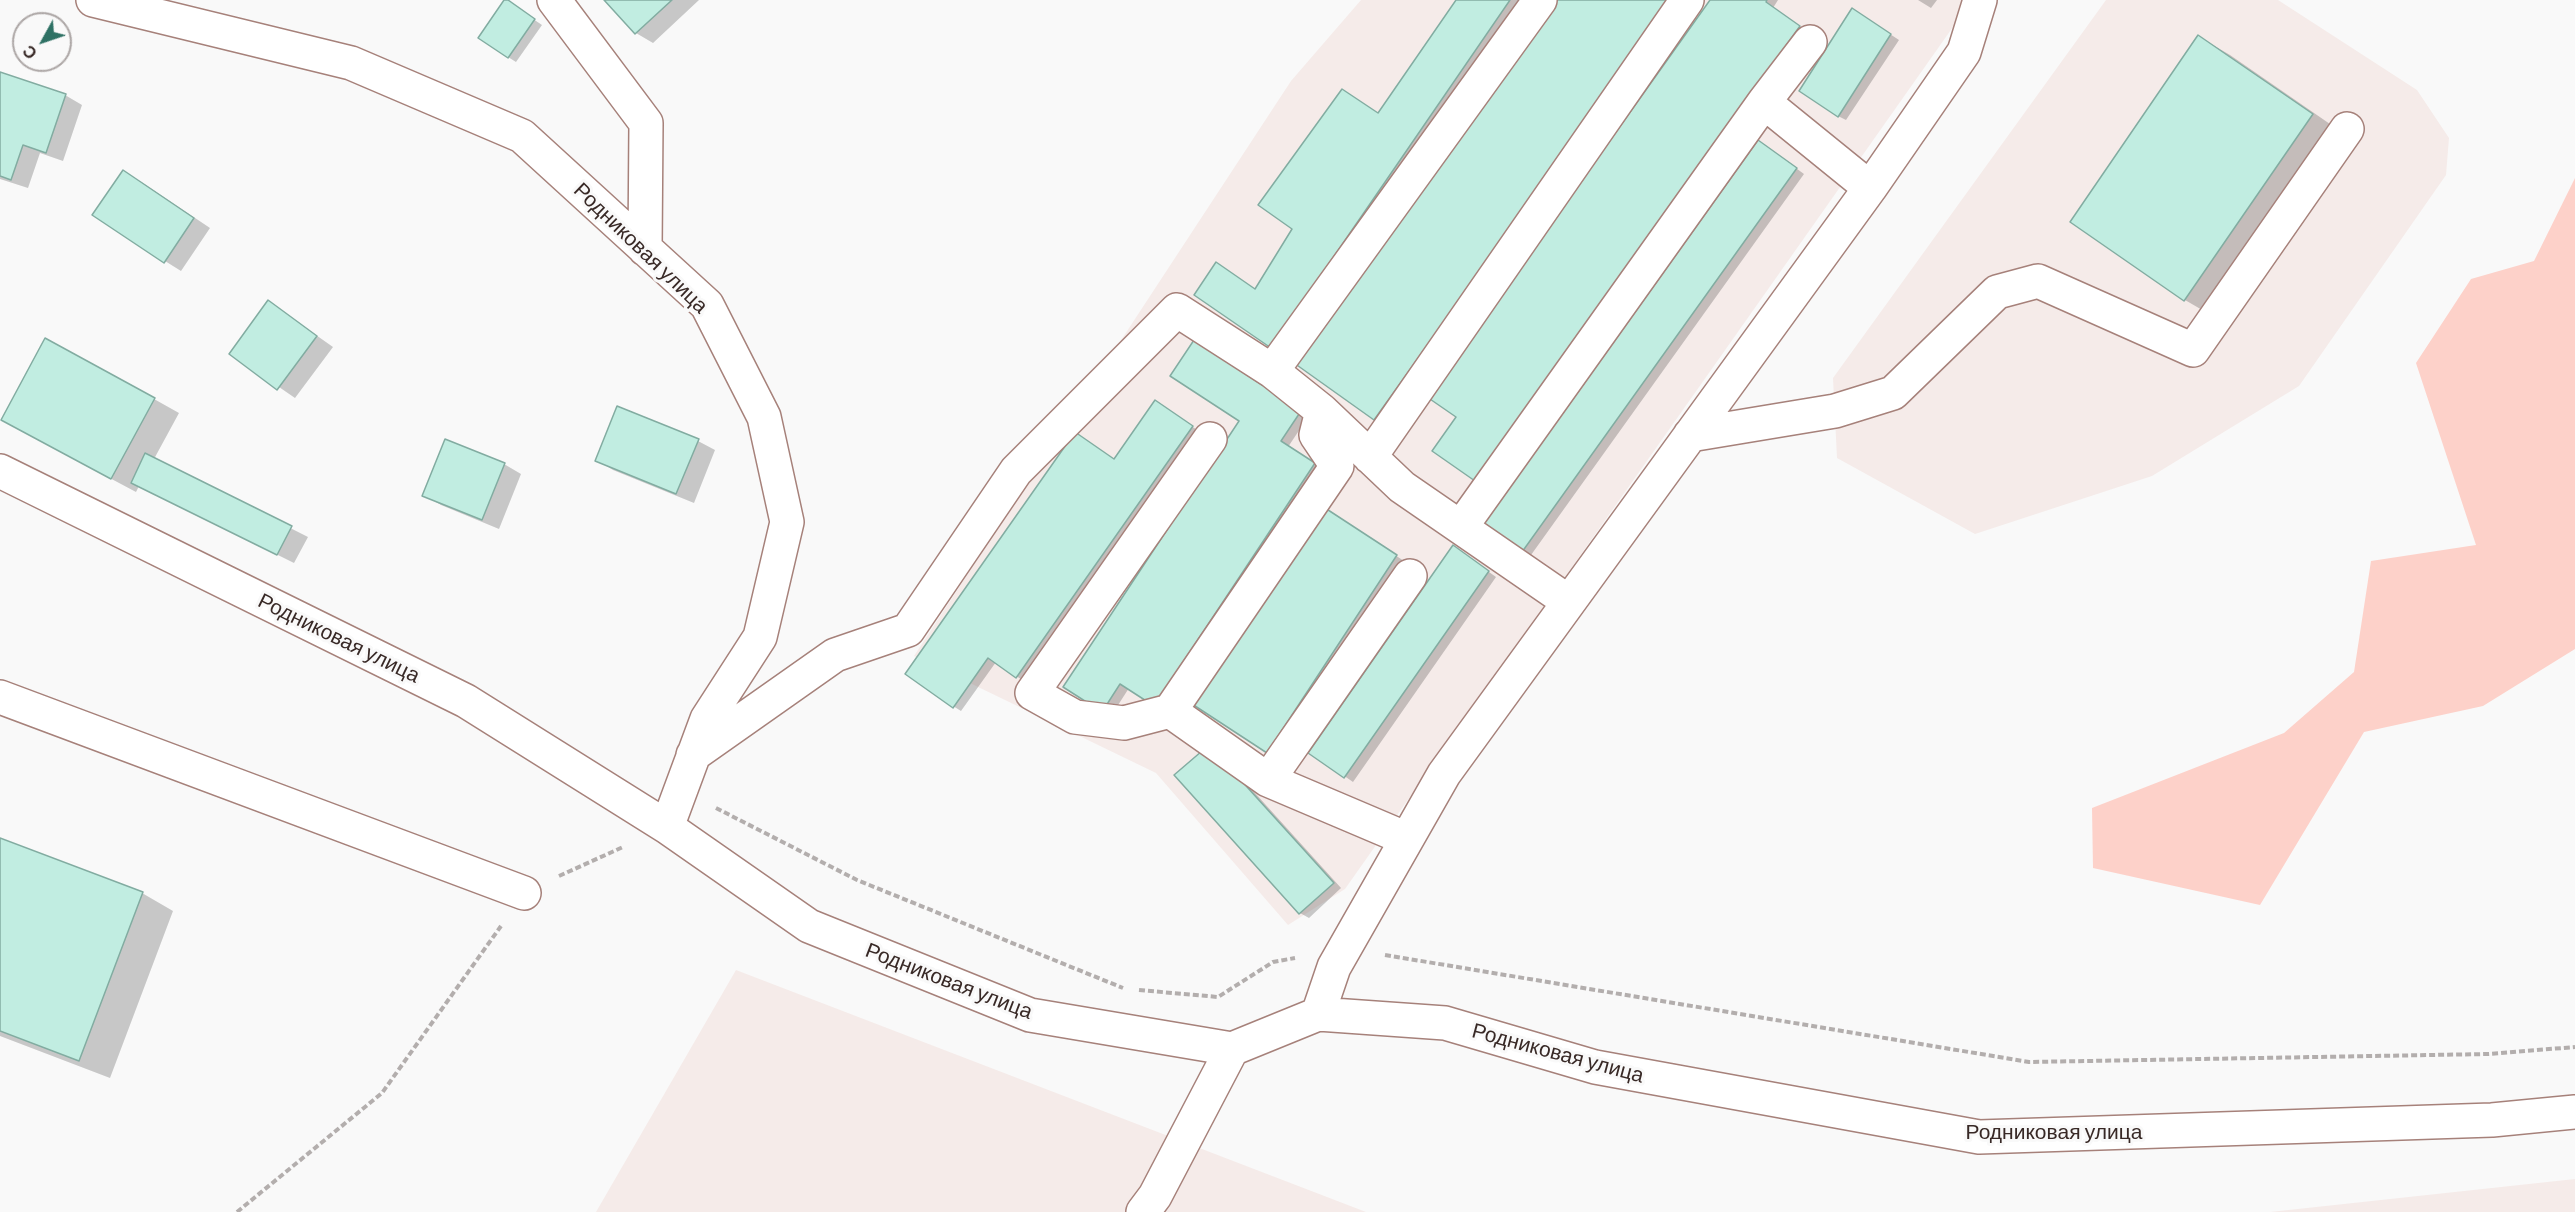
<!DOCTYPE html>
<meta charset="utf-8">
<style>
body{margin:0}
#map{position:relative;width:2575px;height:1212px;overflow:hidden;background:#f9f9f9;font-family:Barlow,sans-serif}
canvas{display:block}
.north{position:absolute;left:12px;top:12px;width:60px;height:60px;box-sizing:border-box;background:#f9f9f9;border:2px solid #aca6a5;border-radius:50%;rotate:230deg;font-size:16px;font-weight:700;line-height:24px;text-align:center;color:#382926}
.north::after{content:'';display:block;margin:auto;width:21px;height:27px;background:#2e7164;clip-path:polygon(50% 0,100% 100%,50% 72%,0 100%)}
</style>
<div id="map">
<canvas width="2575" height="1212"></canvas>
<div class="north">С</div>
</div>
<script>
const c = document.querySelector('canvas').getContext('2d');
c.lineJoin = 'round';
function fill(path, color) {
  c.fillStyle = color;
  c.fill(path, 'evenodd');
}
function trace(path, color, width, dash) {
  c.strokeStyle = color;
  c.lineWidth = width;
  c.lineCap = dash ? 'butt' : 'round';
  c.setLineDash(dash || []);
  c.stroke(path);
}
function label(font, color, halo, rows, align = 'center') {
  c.font = font + ' Barlow,sans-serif';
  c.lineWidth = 6;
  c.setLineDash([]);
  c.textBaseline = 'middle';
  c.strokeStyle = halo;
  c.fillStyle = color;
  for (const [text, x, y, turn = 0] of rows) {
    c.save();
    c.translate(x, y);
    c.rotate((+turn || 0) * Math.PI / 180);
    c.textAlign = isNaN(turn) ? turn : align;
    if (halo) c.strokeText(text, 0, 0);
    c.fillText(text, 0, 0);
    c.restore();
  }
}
const built = new Path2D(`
 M1361 0H1972L1345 889 1288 925 1156 773 914 656 1291 81Z
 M2106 0H2278L2417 90 2449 138 2446 175 2299 386 2152 476 1975 534 1837 458 1833 378Z
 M736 970 1366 1212H596Z
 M2575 1179V1212H2270Z`);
const green = new Path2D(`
 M2575 178V649L2483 706 2364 732 2260 905 2093 868 2092 808 2284 733 2354 672 2371 561 2476 545 2416 363 2471 279 2534 261Z`);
const shadow = new Path2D(`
 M505 0 542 25 516 62 508 57Z
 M606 0H699L653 43 636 33Z
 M1458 0H1522L1280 352 1256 291 1294 229 1379 115Z
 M1678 0 1383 424 1296 363Z
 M1712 0H1778L1773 8 1807 32 1458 417Z
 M1918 0H1937L1931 8Z
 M1861 15 1899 40 1846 120 1838 116Z
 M2199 37 2230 55 2343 133 2216 318 2185 300Z
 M0 73 65 95 82 105 63 161 40 153 28 188 0 179Z
 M1767 147 1804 174 1531 555 1523 550Z
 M140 181 210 228 181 271 165 261Z
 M269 302 333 347 295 398 231 354Z
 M1172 376 1308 417 1288 447 1322 469 1163 709 1129 688 1111 716 1103 711 1241 421Z
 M154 399 179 413 154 459 308 537 294 563 139 486 136 492 27 434Z
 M1164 407 1200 432 1025 682 996 662 961 711 953 706 1115 461Z
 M618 408 698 441 715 450 694 503 613 470 597 460Z
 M504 464 521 474 499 529 441 505 424 495Z
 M1330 512 1404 561 1276 757 1194 704Z
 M1461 552 1496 577 1353 782 1310 752Z
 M1217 751 1341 888 1309 918 1300 913 1176 775Z
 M0 839 142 893 173 911 110 1078 0 1036Z`);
const building = new Path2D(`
 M504 0H508L535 19 508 58 478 38Z
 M604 0H672L635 34Z
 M1456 0H1510L1271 348 1194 295 1216 262 1255 289 1292 229 1258 205 1342 89 1378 113Z
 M1551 0H1674L1374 420 1294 363Z
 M1710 0H1767L1766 2 1800 26 1475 481 1432 451 1456 417 1427 397Z
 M1852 8 1891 34 1838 117 1799 91Z
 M2198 35 2313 114 2184 301 2070 222Z
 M0 72 66 94 46 153 23 145 11 180 0 176Z
 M1758 140 1797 168 1522 552 1484 523Z
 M123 170 194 218 164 263 92 215Z
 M268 300 317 336 277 390 229 354Z
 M45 338 155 398 111 479 1 420Z
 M1194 340 1301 411 1281 441 1315 463 1154 706 1120 684 1102 712 1063 687 1239 421 1170 376Z
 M1155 400 1193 426 1016 678 988 658 953 708 905 674 1075 432 1114 459Z
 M617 406 699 439 676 494 595 461Z
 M445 439 505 463 482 520 422 496Z
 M145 453 292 526 277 555 131 483Z
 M1322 506 1397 555 1267 753 1192 704Z
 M1453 545 1489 571 1344 778 1308 753Z
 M1209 745 1334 883 1299 914 1174 775Z
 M0 838 143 892 79 1061 0 1031Z`);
const path = new Path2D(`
 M716 808 857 880 1123 988
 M559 876 623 847
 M1385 955 2029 1062 2488 1054 2575 1047
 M1139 990 1218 997 1273 962 1295 958
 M237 1212 382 1093 501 926`);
const minor = new Path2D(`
 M93 0 351 63 522 136 707 305 764 417 787 522 760 637 707 719 667 827
 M554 0 646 123 645 249
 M1764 102 1810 42
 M1322 411 1272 371 1540 0
 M1690 435 1835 411 1893 393 1997 292 2038 281 2193 350 2347 129
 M1210 439 1032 693 1075 717 1124 723 1170 711 1268 780 1407 839
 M1370 457 1687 0
 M0 471 466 701 667 827 809 926 1030 1015 1232 1049 1318 1014 1445 1023 1595 1067 1979 1137 2492 1120 2575 1112
 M1461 527 1764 102 1870 188
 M0 697 524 893
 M1170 711 1337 466 1316 435 1322 411 1402 487 1569 602
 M693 755 835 655 908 630 1016 471 1177 310 1272 371
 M1268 780 1410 576
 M1318 1014 1334 967 1444 774 1870 188 1964 52 1980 0
 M1143 1212 1155 1196 1232 1049`);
const streetNames = [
 ["Родниковая улица",641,248,44],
 ["Родниковая улица",339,638,26],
 ["Родниковая улица",949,981,21],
 ["Родниковая улица",1558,1053,15],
 ["Родниковая улица",2054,1132]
];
fill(built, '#f5ebe9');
fill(green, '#fdd1c9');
fill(shadow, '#0003');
fill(building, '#c1ede1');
trace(building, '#82aca1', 1.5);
trace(minor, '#a6817a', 36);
trace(path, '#b3aead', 4, [6, 3]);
trace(minor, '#fff', 33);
label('21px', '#382926', '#f9f9f9', streetNames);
</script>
